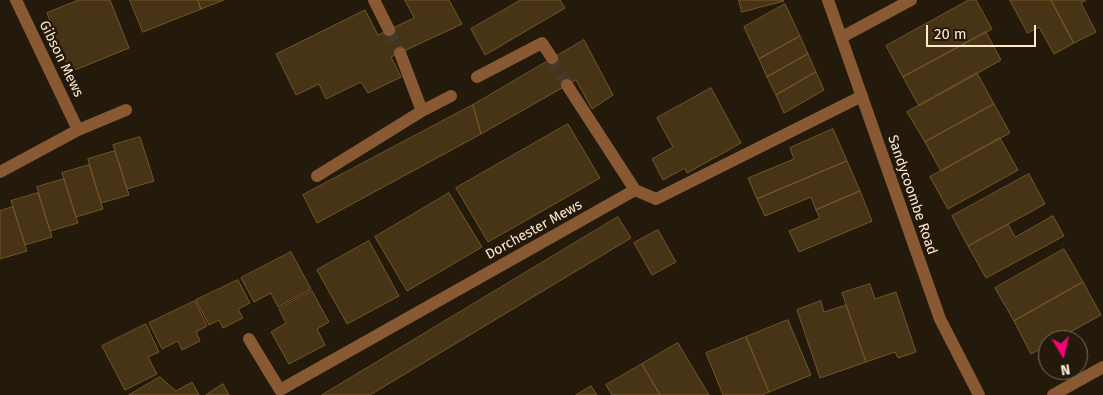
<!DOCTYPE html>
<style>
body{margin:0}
#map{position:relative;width:1103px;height:395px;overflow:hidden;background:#241a0c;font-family:"Fira Sans",sans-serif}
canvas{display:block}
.north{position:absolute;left:1038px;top:330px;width:50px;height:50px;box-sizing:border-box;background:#241a0c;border:1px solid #7c6c5a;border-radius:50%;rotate:171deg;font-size:14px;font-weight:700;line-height:20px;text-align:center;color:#ffe8cf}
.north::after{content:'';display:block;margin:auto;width:18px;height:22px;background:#fa007a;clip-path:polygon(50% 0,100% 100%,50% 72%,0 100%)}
.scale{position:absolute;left:926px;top:25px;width:110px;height:22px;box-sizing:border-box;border:2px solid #ffe8cf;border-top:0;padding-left:6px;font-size:15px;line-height:18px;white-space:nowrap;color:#ffe8cf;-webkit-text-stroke:4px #241a0c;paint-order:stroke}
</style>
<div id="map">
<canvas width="1103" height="395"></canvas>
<div class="north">N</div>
<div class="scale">20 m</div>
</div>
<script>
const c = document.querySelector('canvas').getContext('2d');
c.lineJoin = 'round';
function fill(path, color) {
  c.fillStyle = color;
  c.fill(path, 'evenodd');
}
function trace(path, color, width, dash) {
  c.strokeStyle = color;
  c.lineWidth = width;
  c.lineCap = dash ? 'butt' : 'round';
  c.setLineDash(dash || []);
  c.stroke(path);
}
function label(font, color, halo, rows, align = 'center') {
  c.font = font + ' "Fira Sans",sans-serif';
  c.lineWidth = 5;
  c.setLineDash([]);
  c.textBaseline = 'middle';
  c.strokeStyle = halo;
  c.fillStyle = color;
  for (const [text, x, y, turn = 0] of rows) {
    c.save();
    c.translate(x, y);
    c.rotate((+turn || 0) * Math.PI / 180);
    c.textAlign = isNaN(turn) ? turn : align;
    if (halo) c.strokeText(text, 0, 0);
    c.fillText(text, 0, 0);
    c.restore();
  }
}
const building = new Path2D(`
 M79 0H110L129 48 70 72 47 13Z
 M130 0H198L201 9 143 32Z
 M198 0H224L201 9Z
 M405 0H449L462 24 391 57 401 77 368 93 361 82 326 99 319 84 296 95 276 54 365 10 378 35 414 18Z
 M521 0H560L565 8 485 55 471 29Z
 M739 0H783L784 1 742 12Z
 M969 0H976L992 29 903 77 886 46Z
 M1010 0H1051L1074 43 1054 54 1039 27 1028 33Z
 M1051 0H1086L1081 3 1096 32 1074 43Z
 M785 4 800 36 759 59 744 27Z
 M986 32 1001 60 919 106 903 77Z
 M800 36 808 54 767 77 759 59Z
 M584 40 613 95 592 109 576 80 481 134 473 105Z
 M808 54 816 72 776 95 767 77Z
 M816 72 824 90 784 113 776 95Z
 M977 73 994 104 925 142 907 112Z
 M711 88 741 143 687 173 685 168 663 180 652 159 673 147 657 118Z
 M994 104 1010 133 941 171 925 142Z
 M473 105 481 134 317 223 303 195Z
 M568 124 600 178 488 242 456 188Z
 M833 129 847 161 757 199 748 178 794 159 790 148Z
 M140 137 154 181 127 189 113 145Z
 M1000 138 1018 170 948 209 930 177Z
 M115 151 129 195 101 203 88 159Z
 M847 161 860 191 816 210 811 197 765 216 757 199Z
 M89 165 103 209 76 217 62 173Z
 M1029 174 1045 204 968 246 952 216Z
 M64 179 78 223 50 231 37 187Z
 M860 191 872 221 799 252 789 231 820 218 816 210Z
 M38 193 52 237 25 245 11 201Z
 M449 193 482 247 407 291 375 237Z
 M13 207 27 251 0 259V211Z
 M1053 216 1064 236 986 278 968 246 1008 224 1015 237Z
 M618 217 631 238 370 395H322Z
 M658 230 676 262 652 275 634 243Z
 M369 241 399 296 347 324 317 270Z
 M1064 249 1083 282 1014 321 995 288Z
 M291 252 311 289 278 307 271 293 254 302 241 278Z
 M238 280 250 303 238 309 243 318 223 328 219 320 209 325 196 300Z
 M1083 282 1101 315 1056 340H1048V345L1031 354 1014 321Z
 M870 284 875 299 896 292 916 352 898 358 895 352 866 362 842 293Z
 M312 291 329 322 317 329 325 345 289 364 271 332 286 323 279 309Z
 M195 301 207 326 196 332 200 341 182 350 178 341 162 349 149 323Z
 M821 301 824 312 846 305 866 362 820 378 797 310Z
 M788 320 811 375 769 392 746 337Z
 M146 324 159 352 148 357 157 374 125 390 102 346Z
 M746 337 769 392 762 395H723L706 353Z
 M678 343 709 395H660L642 364Z
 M642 364 660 395H612L606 385Z
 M160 377 176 391 192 382 199 395H129Z
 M223 384 229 395H206Z
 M591 386 597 395H576Z`);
const minorTunnel = new Path2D(`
 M389 30 400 53
 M552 58 567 85`);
const minor = new Path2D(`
 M374 0 389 30
 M828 0 940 319 979 395
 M842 37 911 0
 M477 77 542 43 552 58
 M567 85 635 190
 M422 111 451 96
 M78 130 126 110
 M0 172 78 130 16 0
 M317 176 422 111 400 53
 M249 339 280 390 635 190 656 199 862 96
 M1053 395 1103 367`);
const streetNames = [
 ["Gibson Mews",61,59,64],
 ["Sandycoombe Road",912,195,71],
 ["Dorchester Mews",534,230,-29]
];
fill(building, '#473416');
trace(building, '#755626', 1);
trace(minorTunnel, '#453929', 12, [12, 6]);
trace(minor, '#885932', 12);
label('14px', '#ffe8cf', '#241a0c', streetNames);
</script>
